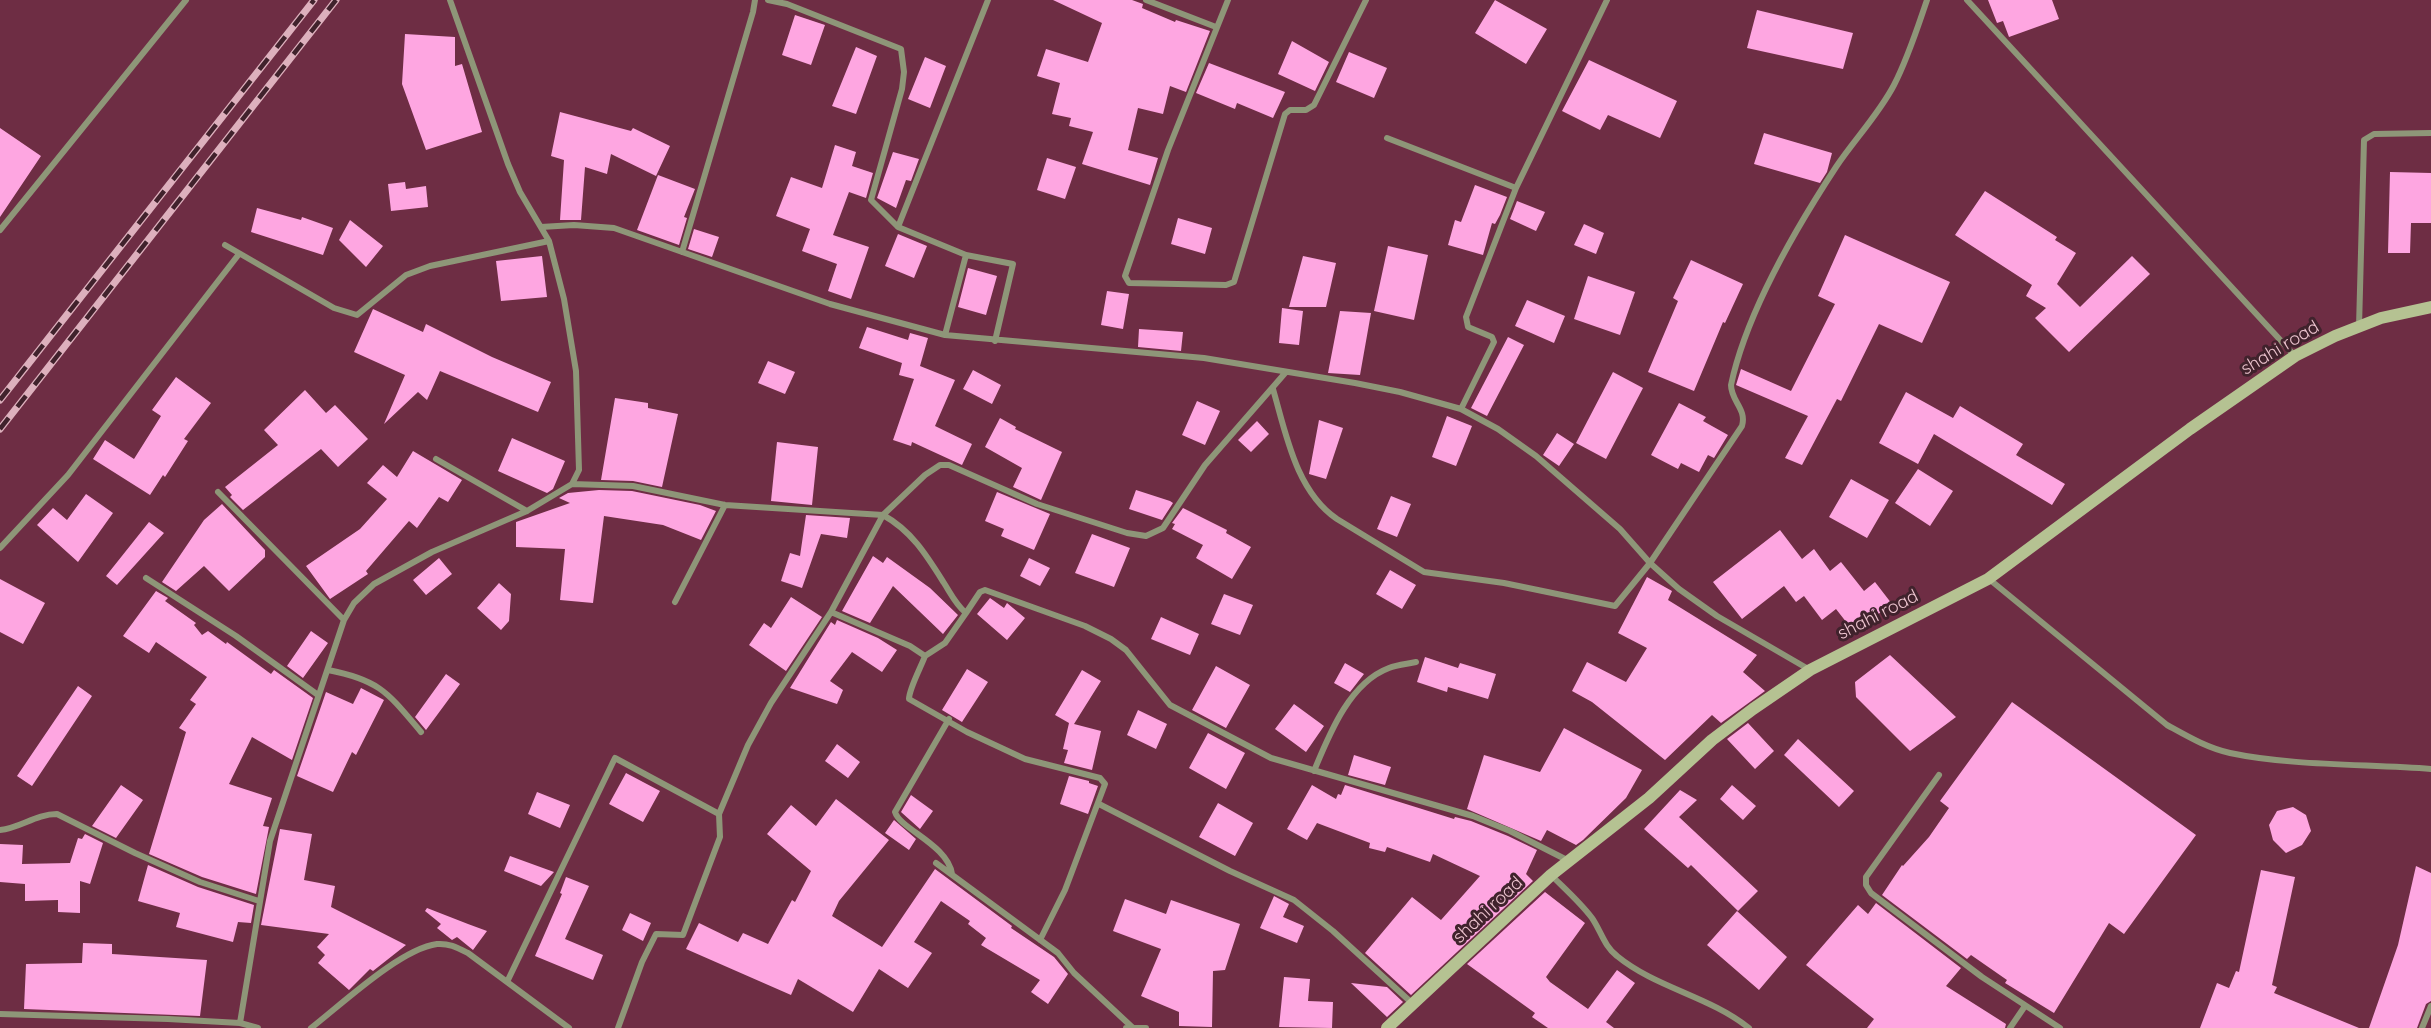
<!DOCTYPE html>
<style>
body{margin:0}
canvas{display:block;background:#6e2d44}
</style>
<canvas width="2431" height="1028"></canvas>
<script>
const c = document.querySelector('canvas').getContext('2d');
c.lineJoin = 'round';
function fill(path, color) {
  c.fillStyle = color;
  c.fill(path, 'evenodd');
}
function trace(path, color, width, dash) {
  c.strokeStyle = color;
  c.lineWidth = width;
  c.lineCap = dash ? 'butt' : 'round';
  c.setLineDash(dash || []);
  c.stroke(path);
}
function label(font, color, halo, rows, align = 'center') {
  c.font = font + ' Quicksand,sans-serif';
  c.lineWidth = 6;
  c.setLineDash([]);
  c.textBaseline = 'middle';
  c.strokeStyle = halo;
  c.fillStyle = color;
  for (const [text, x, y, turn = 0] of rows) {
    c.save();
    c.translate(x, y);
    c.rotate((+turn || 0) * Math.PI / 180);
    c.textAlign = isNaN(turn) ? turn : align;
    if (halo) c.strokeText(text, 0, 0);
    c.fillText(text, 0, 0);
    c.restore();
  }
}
const building = new Path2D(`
 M1053 0H1132L1143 4 1142 8 1175 22 1176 20 1210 31 1186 92 1170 86 1163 114 1138 108 1128 150 1158 158 1150 185 1082 164 1093 132 1069 126 1071 118 1052 114 1060 83 1037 76 1046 49 1088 62 1102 23Z
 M1495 0 1547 29 1526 64 1475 33Z
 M1988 0H2052L2059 19 2009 37 2003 21 1997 23Z
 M1757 10 1853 33 1843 69 1747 48Z
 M795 15 825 25 811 65 782 55Z
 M405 34 455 37V66L462 64 482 132 426 150 402 84Z
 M1292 41 1329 62 1315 91 1278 74Z
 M856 47 877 56 856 114 832 106Z
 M1349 52 1387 68 1374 98 1336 82Z
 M925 57 946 66 930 108 908 99Z
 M1589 60 1677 101 1660 138 1608 115 1600 130 1562 111Z
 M1209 63 1285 92 1273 118 1237 103 1235 109 1196 93Z
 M560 112 631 131 633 128 670 146 656 176 611 154 607 174 585 167 581 220H560L564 160 551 156Z
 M0 128 41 156 0 217Z
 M1764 133 1832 153 1827 172 1820 183 1754 164Z
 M835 145 856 152 852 166 873 173 866 198 849 192 833 235 869 247 851 299 828 291 837 264 802 251 810 229 776 216 791 177 822 188Z
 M893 152 919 159 911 181 906 180 896 208 877 198Z
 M1047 158 1076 167 1065 199 1037 190Z
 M2390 172 2431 173V223H2411L2410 253H2388Z
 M658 175 695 189 684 217 687 218 679 245 637 230Z
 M405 182 406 189 426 186 428 207 391 211 388 184Z
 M1475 185 1507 197 1500 215 1495 224 1492 223 1483 255 1448 245 1455 220 1461 222Z
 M1985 191 2057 237 2055 240 2076 253 2057 284 2080 307 2132 256 2150 274 2069 352 2035 318 2046 308 2026 296 2032 285 1955 235Z
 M1517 201 1545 212 1536 231 1510 219Z
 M257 208 301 220 302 217 333 228 323 255 251 232Z
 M1178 218 1212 228 1205 254 1171 244Z
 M350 220 383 246 366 267 339 240Z
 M1584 224 1604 233 1596 254 1574 245Z
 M694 229 719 237 712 257 688 249Z
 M898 234 927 246 914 278 885 266Z
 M1845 235 1950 282 1922 343 1879 324 1841 401 1837 399 1802 465 1785 458 1808 416 1736 385 1741 369 1791 391 1835 304 1818 296Z
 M1388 246 1428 255 1414 320 1374 311Z
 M542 256 547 297 501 301 496 261Z
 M1303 256 1336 263 1326 307H1289Z
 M1691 260 1743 284 1725 323 1723 322 1694 391 1648 372 1678 301 1673 298Z
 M968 268 997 276 986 315 958 307Z
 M1588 276 1635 292 1620 335 1574 319Z
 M1107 291 1129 294 1123 329 1101 325Z
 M1527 300 1565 316 1554 343 1515 326Z
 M1282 308 1303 311 1299 345 1279 343Z
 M373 309 423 332 426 324 492 357 551 382 538 412 440 371 427 400 418 392 384 424 405 375 354 352Z
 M1340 311 1371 313 1360 375 1328 373Z
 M867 327 908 340 910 333 928 338 920 366 955 380 935 426 972 444 962 465 912 442 911 446 893 440 914 379 899 375 902 363 859 348Z
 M1139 329 1183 332 1181 351 1138 347Z
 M1508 337 1524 345 1487 416 1471 408Z
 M768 361 795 372 785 394 758 383Z
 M973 370 1001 385 992 404 963 389Z
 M1613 372 1643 388 1606 459 1576 443Z
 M176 377 211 403 184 439 188 441 165 477 163 475 150 495 93 459 105 440 134 459 161 416 152 410Z
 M305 390 326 413 335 405 368 439 338 467 321 449 243 510 230 497 232 495 225 487 278 445 264 430Z
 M1906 392 1953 418 1960 406 2023 444 2016 455 2065 484 2052 505 1934 434 1918 464 1879 443Z
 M615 398 648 403V408L678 414 662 487 633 481 601 480Z
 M1197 401 1220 411 1205 445 1182 435Z
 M1679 403 1706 417 1703 421 1728 435 1714 458 1708 455 1699 472 1681 463 1678 469 1651 455Z
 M1447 416 1472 426 1456 466 1432 457Z
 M1000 418 1016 427 1015 429 1062 452 1041 500 1013 487 1022 468 985 447Z
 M1319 420 1343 428 1326 479 1309 474Z
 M1257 421 1269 434 1251 452 1238 440Z
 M1557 433 1574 444 1559 466 1543 455Z
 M512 438 565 461 553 489 547 493 498 471Z
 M777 442 818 447 812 505 771 501Z
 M413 451 462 480 448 502 439 497 417 528 409 521 366 571 368 574 330 599 306 566 360 529 387 499 367 483 383 465 397 477Z
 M1918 469 1953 491 1930 526 1895 503Z
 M1851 479 1889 500 1867 538 1829 517Z
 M599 490 632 491 700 505 716 511 701 540 663 525 604 516 593 603 560 600 565 549 516 547V522L570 503 559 498 568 493Z
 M1136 490 1170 501 1173 503 1162 520 1129 509Z
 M997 492 1050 514 1034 550 1001 536 1004 529 985 521Z
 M86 494 113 513 78 562 37 525 53 508 67 520Z
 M1391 496 1411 504 1397 537 1377 529Z
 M222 504 265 550V557L229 591 204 566 176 591 162 582 204 520Z
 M1183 508 1227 530 1226 533 1251 547 1232 579 1196 558 1203 545 1172 529 1175 524 1172 523Z
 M806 515 850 518 847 538 821 534 802 588 781 581 790 553 800 556Z
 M149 522 164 533 117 585 106 576Z
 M1780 530 1802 559 1814 549 1830 571 1841 562 1864 591 1875 582 1892 604 1854 632 1836 609 1822 620 1804 596 1796 602 1784 586 1742 619 1713 582Z
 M1092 534 1130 548 1114 587 1075 573Z
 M873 556 883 563 887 557 930 588 958 615 943 634 893 586 870 623 842 611Z
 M439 558 452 574 426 595 413 580Z
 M1029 558 1050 568 1040 586 1020 576Z
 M1390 570 1416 585 1402 609 1376 594Z
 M1647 577 1672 591 1668 600 1757 655 1743 672 1765 691 1721 723 1712 715 1665 760 1592 702 1572 691 1587 662 1626 682 1647 648 1618 633Z
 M0 579 45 603 23 644 0 632Z
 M499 583 511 594 509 621 501 630 477 608Z
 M156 591 168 598 165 601 196 623 194 625 202 635 208 631 226 644 227 642 271 674 274 670 313 698 292 760 252 737 229 784 272 798 263 826 269 827 256 894 202 877 149 854 186 732 179 728 196 704 190 700 207 677 156 642 149 653 123 636Z
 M1224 594 1253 605 1240 635 1211 624Z
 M791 597 822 617 786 671 749 645 764 623 771 628Z
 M990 598 1004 608 1007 603 1025 618 1007 640 977 614Z
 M1161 617 1199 634 1190 655 1151 639Z
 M837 620 878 638 897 650 882 672 852 652 830 681 843 690 837 704 790 688 831 622 835 625Z
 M311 631 328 643 303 678 287 666Z
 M1890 655 1956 717 1910 751 1856 697 1855 682Z
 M1425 657 1458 668 1460 663 1496 674 1488 699 1448 687 1447 692 1417 682Z
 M1345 663 1364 674 1350 692 1334 683Z
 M1216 666 1250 685 1226 728 1192 710Z
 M967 669 988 682 962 722 942 710Z
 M1082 670 1101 681 1074 724 1101 731 1092 770 1064 763 1068 750 1063 749 1069 723 1055 715Z
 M446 674 460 684 426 730 415 717Z
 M78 686 92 696 32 786 17 776Z
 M361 688 384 700 356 755 352 752 333 792 297 776 326 692 353 704Z
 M2012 702 2196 835 2124 934 2109 923 2054 1013 2005 983 2007 980 1971 955 1967 959 1882 895 1902 865 1903 866 1929 837 1949 808 1940 801Z
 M1294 704 1324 726 1306 752 1275 729Z
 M1138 710 1167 724 1156 749 1127 735Z
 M1748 723 1774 751 1755 769 1727 739Z
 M1564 728 1642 770 1626 798 1583 840 1576 845 1547 830 1541 841 1467 809 1484 755 1540 772Z
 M1208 733 1245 753 1226 789 1189 768Z
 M1798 739 1854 791 1839 807 1784 755Z
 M837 744 860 762 848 778 825 761Z
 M1354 755 1391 767 1385 785 1348 775Z
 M626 773 660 791 643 822 609 804Z
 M1069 776 1089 781V783L1098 786 1088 814 1060 804Z
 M121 785 143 800 116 838 92 826Z
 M1312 785 1336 799 1338 794 1341 795 1345 785 1454 819 1455 817 1471 821 1508 836 1537 850 1526 874 1533 881 1411 995 1365 953 1412 897 1441 920 1480 876 1433 854 1430 862 1387 847 1385 852 1369 848 1370 843 1317 823 1307 840 1287 829Z
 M1732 785 1756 806 1743 820 1720 799Z
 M1680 790 1697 800 1679 817 1758 891 1738 911 1691 865 1688 868 1644 829Z
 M537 792 570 805 560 828 528 814Z
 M911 795 933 811 920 829 901 812Z
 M836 799 889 840 839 901 832 916 882 947 935 869 1012 926 1011 928 1054 957 1068 974 1048 1004 1031 992 1040 980 981 945 986 938 968 924 970 921 941 901 914 942 932 953 908 988 879 969 853 1012 798 979 791 995 686 949 699 923 738 942 743 933 768 944 792 900 795 902 811 871 767 834 791 805 816 826Z
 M1218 803 1253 823 1235 856 1199 837Z
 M2293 807 2306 815 2311 831 2302 845 2286 853 2273 840 2269 825 2277 811Z
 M894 820 916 839 909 850 885 833Z
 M280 829 312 834 304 880 335 886 331 907 406 945 373 971 370 969 349 990 318 963 325 955 317 947 329 934 261 925Z
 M85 834 103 843 90 884 80 881V913L58 912V900L25 901V884L0 882V844L23 845 22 864 70 863 78 838 82 839Z
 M510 856 554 872 541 886 504 871Z
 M148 865 198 887 254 905 251 923 238 922 233 942 176 927 180 913 138 901Z
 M2416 866 2431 873V1001L2426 1004 2417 1028H2369L2398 945Z
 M2261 870 2295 877 2272 985 2277 987 2274 993 2359 1028H2200L2217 983 2229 988 2236 971 2239 972Z
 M566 877 589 886 565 939 603 955 593 980 535 956 562 894 560 893Z
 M1545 892 1585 923 1546 977 1550 982 1588 1009 1617 970 1635 983 1606 1022 1614 1028H1548L1532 1017 1535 1013 1467 964Z
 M1274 896 1289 904 1283 917 1304 926 1297 943 1260 928Z
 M1125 899 1166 914 1171 900 1240 924 1225 970 1213 971 1212 1027 1179 1026V1012L1141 996 1161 949 1113 931Z
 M1876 903 1961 968 1946 986 2006 1024 2005 1028H1867L1874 1019 1806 965 1858 905 1868 914Z
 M427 908 468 924 487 931 473 950 457 937 452 940 437 928 441 924 425 911Z
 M1737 911 1787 957 1759 990 1707 945Z
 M630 913 651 923 643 941 622 930Z
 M83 943 112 944V954L207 960 200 1016 24 1009 26 964 82 963Z
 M1284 977 1310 979 1308 1001 1333 1002 1332 1028 1279 1027Z
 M1351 983 1387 987 1403 1002 1387 1017Z`);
const street = new Path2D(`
 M768 0 787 4 901 49 904 72 902 89 871 200 898 227 966 255 945 335
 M1146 0 1216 27
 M1228 0 1168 150 1125 276 1129 283 1226 285 1234 282 1285 114 1290 110H1306L1314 105 1366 0
 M1967 0 2295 356
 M1387 138 1516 188
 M541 227 574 225 614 228 830 304 945 335 1204 358 1355 383 1400 392 1461 409 1498 429 1536 456 1620 529 1650 563 1679 589 1717 616 1810 670
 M898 227 988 0
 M0 230 186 0
 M225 245 334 308 357 315 406 275 430 266 549 241
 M682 252 753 12 755 0
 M966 255 1013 264 995 341
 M2359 327 2364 140 2374 134 2431 133
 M1273 389C1286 434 1296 491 1337 519L1424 572 1504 583 1615 606 1650 563 1742 426C1747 409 1731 401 1731 385 1746 314 1796 228 1836 167 1854 140 1879 114 1894 85 1908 58 1917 29 1927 0
 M1461 409 1494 342 1492 337 1468 327 1466 317 1516 188 1607 0
 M436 459 527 511
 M572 484 633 486 725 505 883 515C912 531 927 556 944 583 951 594 956 605 966 613L980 592 985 590 1085 626 1111 639 1126 650 1170 705 1271 758 1473 816 1510 831 1569 861
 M218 492 344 620
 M0 548 68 475 239 254
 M146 578 236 636 318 695
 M1989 579 2167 725C2187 736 2207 748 2230 753 2291 766 2368 764 2431 769
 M675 602 725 505
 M831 612 910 646 925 656 945 643 966 613
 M925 656C921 667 909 689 909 699L967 732 1025 759 1100 778 1105 784 1065 890 1040 940
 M328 670C380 680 388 693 421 732
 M949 719 895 812C900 829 948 845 952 874
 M1314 771C1329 735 1349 683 1389 668 1397 665 1407 664 1416 662
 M1939 775 1866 877V885L1871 893 1982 977 2060 1028
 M1099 804 1230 871 1294 900 1333 931 1413 1004
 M0 830C20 828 36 814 57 814L135 853 200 882 259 901
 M936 863 1058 953 1074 973 1132 1027
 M1551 875C1565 889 1580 902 1592 918 1601 931 1604 946 1617 956 1656 988 1709 996 1749 1028
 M507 982 615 758 719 814
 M0 1014 168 1019 240 1023 258 1028
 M240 1023 270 841 344 620 354 603 374 584 432 552 527 511 572 484 579 470 576 371 564 299 549 241 520 192 508 164 450 0
 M311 1028C342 1004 400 949 437 944 449 943 458 948 468 953L569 1028
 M618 1028 642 962 656 934 683 935 720 837 719 814 748 745 771 703 831 612 883 515 925 475 940 465H949L1037 504 1127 533 1146 536 1163 528 1205 465 1286 372
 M1126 1028H1146
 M2010 1028 2025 1006
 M2422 1028 2431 1006`);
const secondary = new Path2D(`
 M1387 1028 1551 875 1649 798 1712 740 1753 709 1810 670 1988 579 2190 429 2295 356 2335 336 2381 318 2431 307`);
const rail = new Path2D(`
 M0 400 314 0
 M0 429 336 0`);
const streetNames = [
 ["shahi road",2280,348,-31],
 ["shahi road",1878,615,-27],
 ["shahi road",1488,910,-43]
];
fill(building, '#fea6e1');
trace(street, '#8e9678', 6);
trace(secondary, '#b5c292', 12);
trace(rail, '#ddb0bd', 7);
trace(rail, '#40222c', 4.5, [14]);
label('18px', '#eec5d0', '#40222c', streetNames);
</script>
